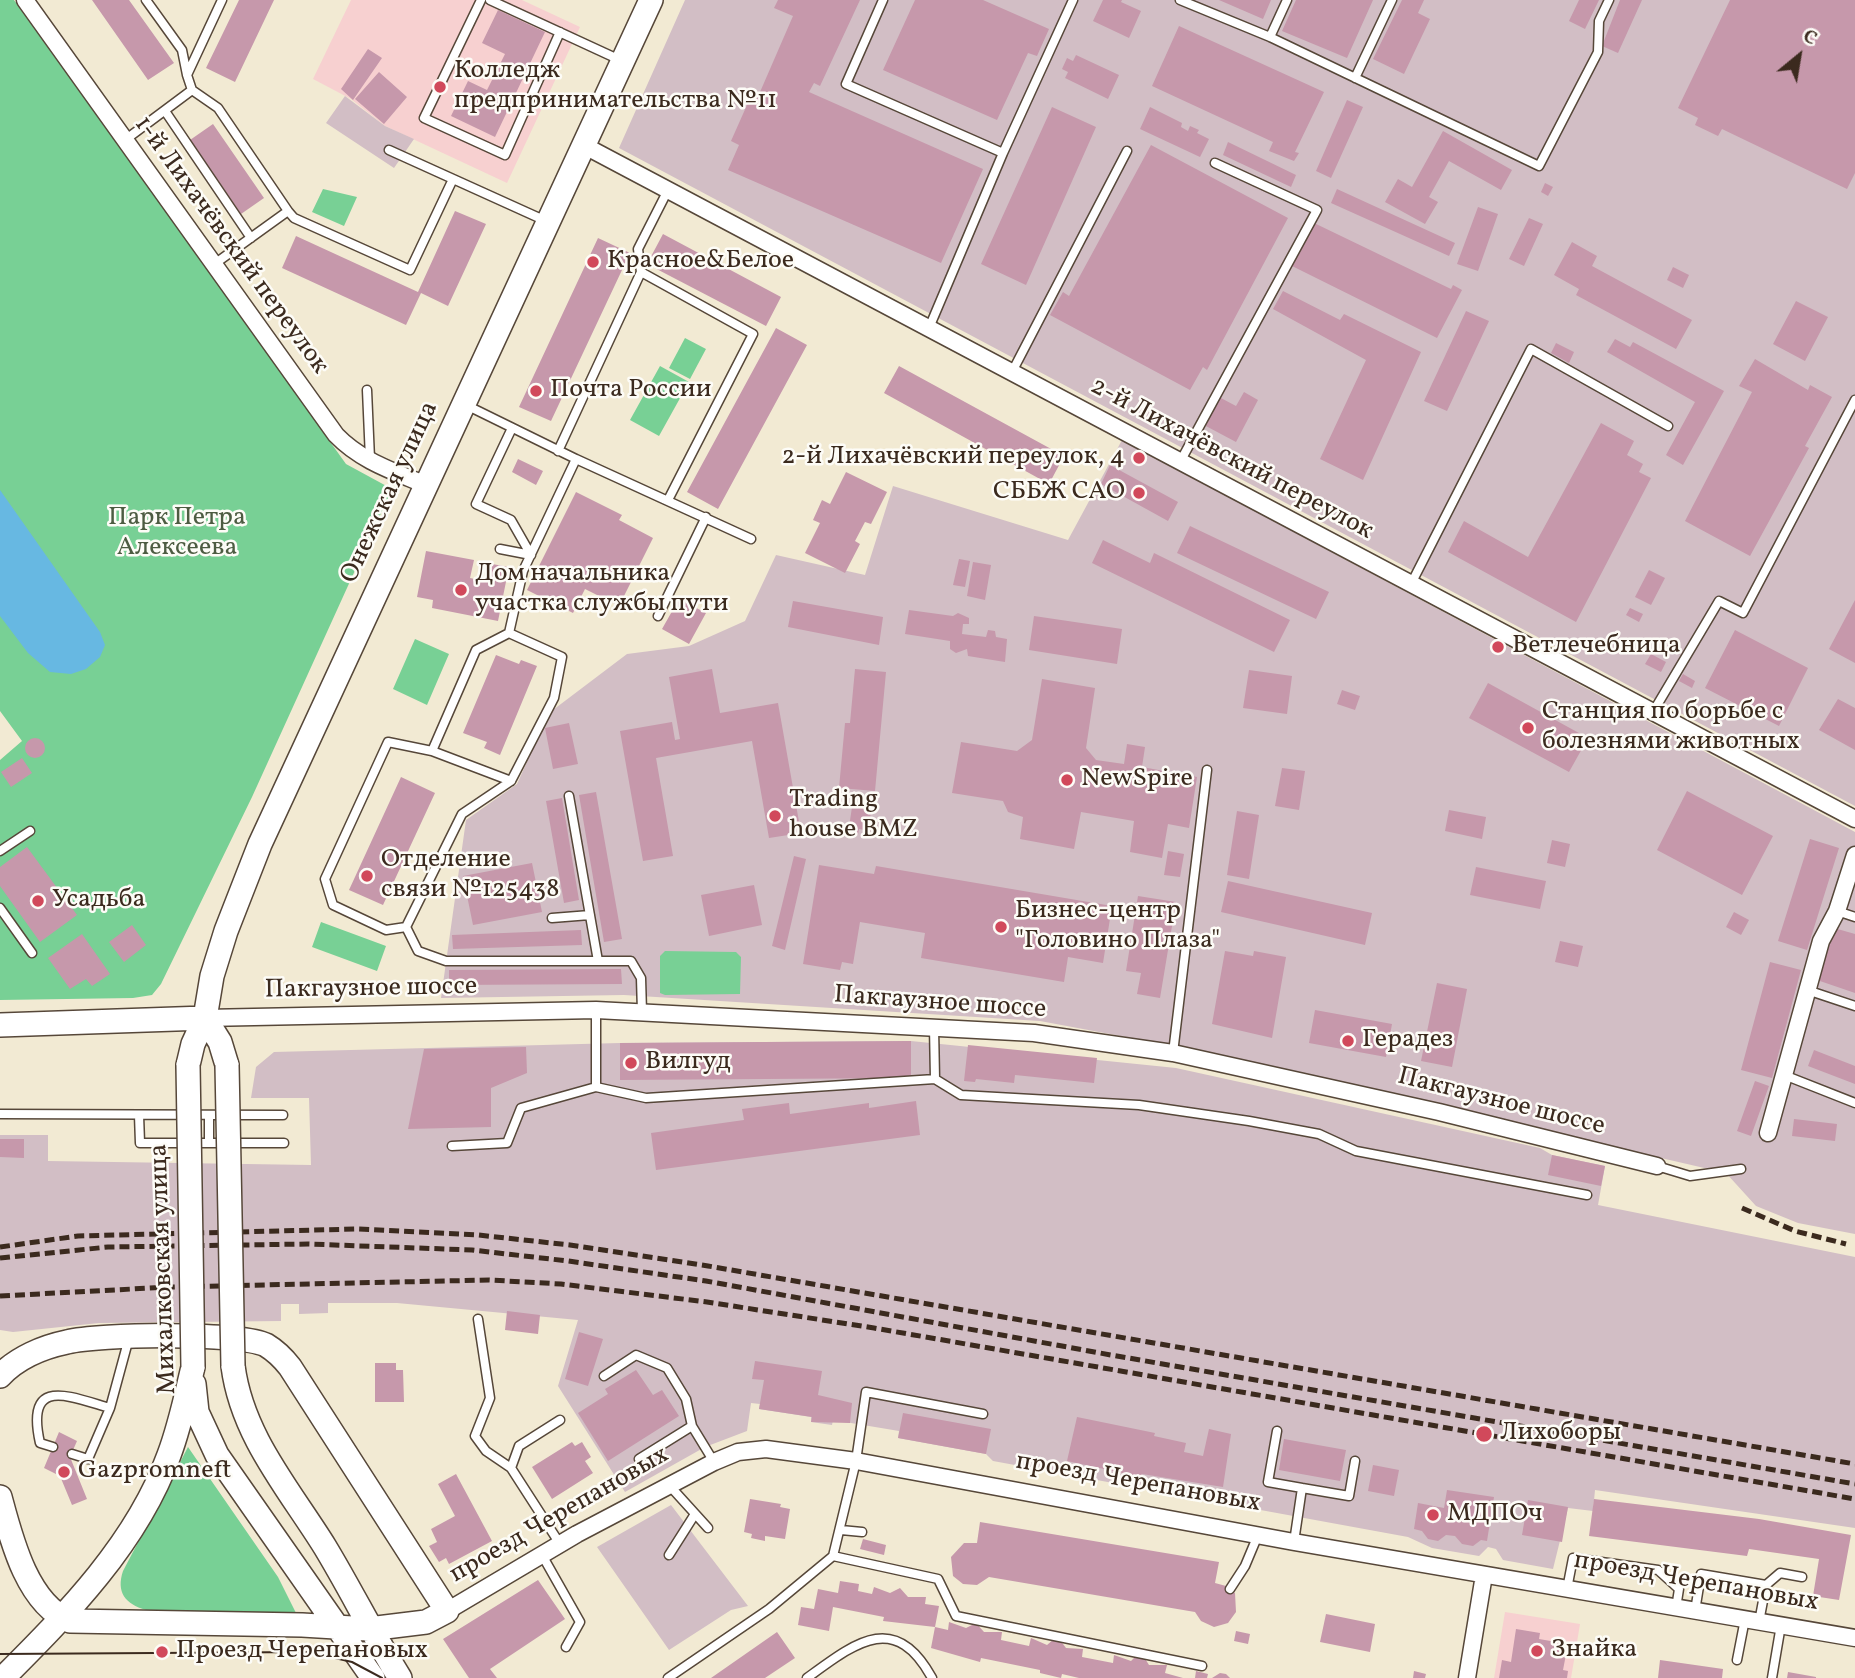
<!DOCTYPE html>
<meta charset="utf-8">
<style>
body{margin:0}
#map{position:relative;width:1855px;height:1678px;overflow:hidden;background:#f2ead3;font-family:Vollkorn,serif}
canvas{display:block}
.north{position:absolute;left:1764px;top:21px;width:70px;height:70px;-webkit-text-stroke:5px #fdfcf7;paint-order:stroke;rotate:30deg;font-size:19px;font-weight:700;line-height:28px;text-align:center;color:#3b2a1e}
.north::after{content:'';display:block;margin:auto;width:24px;height:32px;background:#3b2a1e;clip-path:polygon(50% 0,100% 100%,50% 72%,0 100%)}
</style>
<div id="map">
<canvas width="1855" height="1678"></canvas>
<div class="north">С</div>
</div>
<script>
const c = document.querySelector('canvas').getContext('2d');
c.lineJoin = 'round';
function fill(path, color) {
  c.fillStyle = color;
  c.fill(path, 'evenodd');
}
function trace(path, color, width, dash) {
  c.strokeStyle = color;
  c.lineWidth = width;
  c.lineCap = dash ? 'butt' : 'round';
  c.setLineDash(dash || []);
  c.stroke(path);
}
function label(font, color, halo, rows, align = 'center') {
  c.font = font + ' Vollkorn,serif';
  c.lineWidth = 5;
  c.setLineDash([]);
  c.textBaseline = 'middle';
  c.strokeStyle = halo;
  c.fillStyle = color;
  for (const [text, x, y, turn = 0] of rows) {
    c.save();
    c.translate(x, y);
    c.rotate((+turn || 0) * Math.PI / 180);
    c.textAlign = isNaN(turn) ? turn : align;
    if (halo) c.strokeText(text, 0, 0);
    c.fillText(text, 0, 0);
    c.restore();
  }
}
const built = new Path2D(`
 M351 0H522L580 27 507 183 385 126 351 99 313 79Z
 M1505 1612 1580 1624 1571 1678H1494Z`);
const industrial = new Path2D(`
 M685 0H1855V806L619 148Z
 M345 96 385 126 414 139 394 168 326 123Z
 M1122 440 1855 832V1234L1798 1223 1756 1206 1726 1173 1185 1048 1040 1021 624 995 441 998 466 820 517 784 549 713 627 654 689 646 745 621 776 555 865 575 893 486 1068 540Z
 M911 1041 1176 1068 1540 1148 1552 1155 1605 1166 1598 1205 1855 1257V1528L1595 1490 1593 1511 1568 1508 1553 1569 1503 1560 1496 1549 1488 1547 1479 1556 1432 1548 1408 1537 993 1461 986 1454 898 1438 899 1431 833 1420 832 1425 811 1422V1417L759 1409 760 1404 751 1403 747 1431 705 1447 625 1492 558 1386 578 1320 397 1303H328V1313L299 1314V1304H281V1321L99 1323 13 1332 0 1330V1135H48V1161L311 1165 309 1098H251L256 1067 274 1052 620 1043Z
 M671 1505 748 1606 731 1610 669 1650 597 1547Z`);
const green = new Path2D(`
 M0 0H14L346 464 392 489 252 797 161 984 152 995 133 998 0 1000V760L22 741 0 711Z
 M323 189 357 197 344 226 312 212Z
 M685 338 706 349 690 379 669 368Z
 M660 366 689 382 659 436 630 420Z
 M415 639 449 654 427 705 393 689Z
 M321 922 386 946 377 971 312 947Z
 M665 951 736 952 741 957 740 994 665 995 660 993V956Z
 M188 1447 278 1577 296 1613 146 1610C125 1604 116 1592 123 1571Z`);
const water = new Path2D(`
 M0 490 100 632 105 645 100 657 86 669 71 674 50 672 28 653 0 616Z`);
const building = new Path2D(`
 M92 0H129L174 63 148 80Z
 M239 0H274L235 82 206 68Z
 M778 0H860L820 86 814 83 809 92 983 169 941 263 728 170 739 145 731 141 751 96 757 99 793 16 774 8Z
 M915 0H983L1049 29 1037 56 1028 53 997 120 883 70Z
 M1103 0H1122L1121 2 1141 11 1129 38 1093 21Z
 M1219 0H1271L1263 19Z
 M1296 0H1373L1347 58 1282 31Z
 M1402 0H1424L1418 13 1430 19 1404 74 1373 59Z
 M1579 0H1599L1585 29 1569 21Z
 M1620 0H1642L1618 53 1602 46Z
 M1730 0H1855V173L1847 189 1722 129 1718 136 1695 125 1698 118 1678 108Z
 M498 10 545 32 495 137 451 116 468 81 487 90 505 54 482 43Z
 M1179 26 1324 92 1295 152 1299 153 1294 161 1269 151 1273 142 1152 86Z
 M368 49 382 58 353 100 341 89Z
 M1076 55 1119 75 1108 99 1065 78 1068 72 1062 69 1067 58 1073 61Z
 M379 72 407 97 384 124 355 99Z
 M1347 100 1363 107 1331 178 1316 171Z
 M1052 107 1096 127 1026 285 981 264Z
 M1150 107 1182 123 1181 127 1188 131 1190 126 1199 130 1197 133 1209 139 1200 157 1140 129Z
 M213 124 264 198 241 214 190 140Z
 M1443 131 1512 170 1501 190 1449 161 1429 197 1438 202 1425 224 1385 202 1398 179 1412 187Z
 M1228 142 1296 175 1291 187 1223 155Z
 M1151 145 1288 218 1207 370 1203 367 1190 390 1050 315 1063 292 1069 296Z
 M1545 183 1553 187 1548 196 1541 192Z
 M1337 189 1455 243 1449 256 1331 203Z
 M1478 207 1498 214 1478 271 1457 264Z
 M455 211 486 224 448 306 421 293 406 325 282 268 296 236 418 292Z
 M1529 218 1543 224 1524 266 1509 259Z
 M1312 222 1451 289 1453 285 1462 290 1437 338 1290 265Z
 M663 234 781 297 766 326 647 264Z
 M598 238 630 253 551 421 519 407Z
 M1572 242 1597 256 1592 266 1692 320 1676 349 1576 295 1579 289 1554 275Z
 M1673 267 1689 275 1683 288 1667 280Z
 M1283 291 1340 320 1344 314 1421 352 1363 480 1320 459 1366 360 1273 309Z
 M1796 301 1828 317 1805 361 1773 344Z
 M1466 311 1489 321 1447 411 1424 401Z
 M776 328 807 345 718 509 687 492Z
 M1615 339 1630 347 1633 342 1724 391 1683 465 1666 455 1695 402 1607 352Z
 M1556 343 1574 352 1569 363 1551 353Z
 M1755 359 1808 390 1810 385 1832 397 1805 446 1809 448 1750 556 1685 521 1752 392 1739 386Z
 M899 366 1064 456 1049 484 884 393Z
 M1244 392 1258 400 1236 442 1204 425 1219 397 1236 406Z
 M1601 423 1634 441 1627 455 1643 464 1639 472 1651 478 1576 622 1448 552 1464 521 1528 557Z
 M518 459 543 471 536 485 512 472Z
 M1110 465 1178 502 1168 521 1101 484Z
 M846 472 887 492 871 524 865 522 855 541 860 544 845 573 805 553 820 523 813 520 822 500 830 504Z
 M576 492 622 515 619 520 653 538 619 606 585 589 573 613 527 590Z
 M1190 526 1329 592 1316 619 1177 553Z
 M1103 540 1150 563 1154 553 1290 620 1274 652 1092 563Z
 M426 551 474 560 470 578 489 582 492 564 509 567 498 621 432 608 433 600 417 597Z
 M959 559 970 561 965 587 953 585Z
 M973 562 991 565 985 600 967 596Z
 M1649 570 1665 578 1651 605 1635 597Z
 M679 599 706 613 689 644 662 629Z
 M1855 600V663L1829 649Z
 M793 601 883 617 879 645 788 627Z
 M1630 608 1643 614 1639 622 1626 615Z
 M909 610 953 616 958 613 969 618V624H963L962 634 986 637 988 630 995 631 996 637 1007 639 1005 662 968 656 967 649 956 653 950 649V641L905 634Z
 M1034 616 1122 629 1117 664 1029 650Z
 M1735 630 1808 668 1779 726 1705 688Z
 M1651 654 1666 662 1661 672 1645 664Z
 M496 655 519 664 521 660 537 666 500 755 484 748 487 742 463 733Z
 M712 669 720 713 778 703 801 833 769 838 752 741 656 758 673 856 643 861 620 731 672 722 675 740 680 739 669 677Z
 M855 669 886 672 875 791 839 788 845 723H850Z
 M1249 670 1292 676 1287 714 1243 708Z
 M1683 674 1695 681 1692 688 1679 681Z
 M1042 679 1095 688 1086 748 1096 760 1124 764 1127 744 1145 747 1142 767 1197 777 1189 828 1168 824 1162 858 1130 852 1134 821 1081 812 1074 849 1020 839 1023 817 1008 812 1003 801 952 793 961 742 1017 751 1032 740Z
 M1488 683 1588 738 1569 772 1469 718Z
 M1342 690 1360 696 1355 710 1337 704Z
 M1838 699 1855 708V750L1819 730Z
 M569 723 578 764 553 769 545 728Z
 M25 748a10 10 0 1 1 20 0a10 10 0 1 1-20 0Z
 M22 758 32 773 11 787 1 772Z
 M1282 768 1305 771 1299 810 1275 806Z
 M401 777 435 793 383 905 349 890Z
 M1687 791 1773 836 1742 895 1657 850Z
 M596 792 622 939 604 942 579 795Z
 M562 798 579 900 564 903 546 801Z
 M852 807 871 810 869 831 859 829 858 835 848 834Z
 M1449 810 1486 817 1482 839 1445 831Z
 M1237 811 1259 815 1249 879 1227 875Z
 M1810 839 1839 848 1807 950 1778 941Z
 M1552 840 1570 844 1565 867 1547 863Z
 M27 847 77 915 40 942 0 886V867Z
 M1168 851 1184 854 1180 877 1164 875Z
 M794 856 806 859 785 950 772 946Z
 M532 863 542 912 473 925 463 876Z
 M819 865 874 874 876 866 1112 906 1103 963 1068 957 1064 982 921 958 925 933 860 922 853 964 842 962 840 970 803 964Z
 M1476 867 1546 881 1540 909 1470 895Z
 M1228 881 1372 913 1365 945 1221 912Z
 M754 885 762 925 709 936 701 895Z
 M1138 896 1176 902 1160 998 1137 994 1141 973 1126 971Z
 M1734 912 1749 920 1741 935 1726 927Z
 M132 925 146 945 124 962 109 942Z
 M1834 928 1855 934V993L1817 980Z
 M581 930 582 945 453 949 452 935Z
 M82 934 110 974 92 986 86 979 70 989 48 958Z
 M1560 941 1583 946 1578 967 1555 962Z
 M1225 951 1253 956 1254 951 1286 957 1272 1038 1212 1024Z
 M1770 962 1801 970 1772 1078 1741 1070Z
 M621 969 622 984 449 985V970Z
 M1437 983 1467 989 1452 1067 1421 1061Z
 M1315 1010 1392 1024 1386 1057 1309 1043Z
 M911 1041V1078L620 1080V1043Z
 M968 1045 1097 1058 1094 1083 1015 1075 1014 1083 976 1079 975 1082 964 1081Z
 M526 1047 527 1073 491 1088V1127L408 1129 424 1049Z
 M1814 1050 1855 1066V1084L1808 1066Z
 M1755 1081 1769 1086 1751 1136 1737 1131Z
 M916 1101 920 1135 656 1170 651 1133 744 1120 742 1109 789 1103 790 1114 869 1103V1108Z
 M1794 1119 1837 1124 1835 1141 1792 1136Z
 M0 1139H24V1158L0 1157Z
 M1552 1155 1605 1166 1601 1186 1548 1175Z
 M507 1311 540 1315 538 1334 505 1330Z
 M579 1332 603 1339 588 1386 565 1379Z
 M755 1361 822 1371 818 1395 852 1403 850 1423 811 1422 812 1417 759 1409 764 1380 752 1379Z
 M375 1363H396V1370H403L404 1402H375Z
 M636 1370 653 1395 662 1390 679 1416 608 1461 578 1413 608 1394 605 1389Z
 M903 1413 991 1429 986 1454 898 1438Z
 M1077 1417 1155 1433 1154 1436 1186 1443 1184 1452 1203 1456 1209 1429 1231 1434 1223 1487 1142 1474 1141 1477 1067 1461Z
 M59 1432 77 1441 70 1457 87 1499 72 1505 60 1476 44 1468Z
 M1284 1439 1346 1450 1340 1481 1279 1470Z
 M572 1442 575 1446 582 1442 591 1457 585 1461 593 1473 552 1499 532 1467Z
 M1373 1465 1399 1470 1394 1496 1368 1491Z
 M456 1474 492 1541 449 1564 446 1558 439 1562 429 1546 437 1542 431 1529 455 1516 438 1484Z
 M1447 1490 1494 1497 1487 1541 1481 1540 1473 1546 1462 1544 1455 1536 1446 1535 1438 1541 1428 1539 1422 1531 1414 1529 1418 1503 1444 1508Z
 M750 1499 781 1504 780 1507 790 1509 785 1539 765 1536V1541L751 1538 752 1534 744 1532Z
 M1594 1499 1759 1519 1851 1535 1839 1600 1813 1596 1819 1559 1749 1549 1747 1556 1589 1536Z
 M1528 1500 1568 1507 1562 1542 1522 1535Z
 M980 1522 1219 1562 1215 1583 1226 1586 1235 1593 1236 1612 1228 1623 1214 1627 1201 1621 1195 1612 989 1577 977 1585 963 1584 953 1576 951 1557 964 1543H977Z
 M863 1539 886 1545 884 1555 860 1549Z
 M538 1580 565 1619 490 1669 497 1678H469L443 1639Z
 M840 1581 859 1584 858 1591 872 1594 874 1587 890 1593 900 1588 908 1597H926L925 1604 939 1606 935 1627 948 1630 949 1622 966 1628 976 1623 984 1632H1002L1001 1640 1029 1646 1031 1638 1047 1645 1054 1639 1060 1640 1066 1648 1083 1649 1082 1657 1113 1663 1114 1655 1131 1661 1135 1657H1144L1149 1665H1167L1165 1673 1183 1678H1079L1062 1674 1061 1678 1040 1673V1670L981 1658 980 1662 931 1648 935 1627 883 1621 884 1617 833 1607 829 1631 798 1625 801 1607 814 1609 818 1589 838 1593Z
 M1326 1614 1375 1624 1370 1652 1320 1642Z
 M1516 1629 1540 1633 1539 1639 1568 1644 1563 1670 1568 1671 1567 1678H1499L1502 1660 1511 1662Z
 M1236 1631 1250 1634 1248 1644 1234 1641Z
 M777 1632 795 1658 765 1678H711Z
 M1660 1660 1723 1669 1722 1678H1658Z
 M1196 1671 1208 1674 1207 1678H1195Z
 M1414 1671 1426 1674 1425 1678H1413Z
 M1788 1672 1816 1677V1678H1787Z
 M1220 1673 1226 1674 1230 1678H1212Z`);
const lane = new Path2D(`
 M146 0 182 50 187 75
 M481 0 424 118 505 155 560 32
 M490 0 620 60
 M883 0 846 84 1003 153
 M1180 0 1270 37 1539 166 1598 52 1599 21 1609 0
 M1270 37 1287 0
 M1355 78 1392 0
 M192 90 187 75 222 0
 M165 111 251 238
 M125 140 192 90 218 108 288 211 213 265
 M389 150 546 221
 M288 211 294 218 410 270 453 179
 M641 272 753 334 668 500
 M929 328 1003 153 1073 0
 M1012 372 1127 151
 M367 390 370 459
 M466 405 576 459 523 571 509 633 476 650 432 751 388 742 325 879 333 905 386 930 406 927 462 814 511 781
 M512 428 476 504 511 520 531 555
 M558 451 641 272 638 249 668 190
 M576 459 751 539
 M1180 462 1317 210 1215 163
 M500 549 531 555
 M1411 584 1531 349 1668 426
 M658 616 706 517
 M1653 712 1719 601 1743 613 1855 400
 M432 751 511 781 554 698 562 657 509 633
 M569 796 598 961
 M0 851 30 831
 M0 908 32 953
 M1837 911 1855 917
 M552 918 590 915
 M406 927 418 951 446 961H631L641 978 642 1012
 M1807 990 1855 1006
 M596 1010V1087L646 1098 935 1079 934 1027
 M1173 1053 1207 770
 M1784 1075 1855 1103
 M935 1079 961 1095 1139 1105 1249 1121 1319 1134 1356 1151 1587 1195
 M0 1114 283 1115
 M139 1115 140 1143H284
 M209 1115V1143
 M452 1146 507 1143 521 1108 596 1087
 M1657 1166 1690 1176 1741 1169
 M478 1319 490 1398 475 1436 486 1451 511 1468 560 1544
 M604 1376 636 1355 667 1368 686 1399 692 1426
 M110 1408 129 1338
 M1277 1431 1268 1482 1302 1488
 M53 1447 40 1443C25 1376 68 1396 110 1408L88 1459 72 1454
 M639 1459 692 1426 714 1462
 M511 1468 519 1446 560 1420
 M669 1485 708 1528
 M841 1530 862 1532
 M1294 1542 1302 1488 1349 1496 1355 1461
 M542 1555 580 1622 566 1647
 M669 1555 695 1514
 M833 1556 938 1579 956 1616 1202 1666
 M1766 1585 1780 1573 1802 1577
 M1230 1589 1245 1566 1258 1535
 M1567 1589 1573 1558 1658 1570 1679 1589 1676 1608
 M1695 1611 1701 1574 1766 1585 1759 1622
 M1737 1660 1745 1619
 M668 1678 769 1609 833 1556 856 1461 866 1392 983 1414
 M807 1678C855 1643 895 1610 932 1678
 M1772 1678 1781 1625`);
const street = new Path2D(`
 M25 0 336 435C361 461 393 471 426 485
 M583 145 1855 819
 M205 1018 596 1010 1034 1033 1173 1053 1439 1112 1657 1166
 M1768 1133 1821 941 1837 911 1855 855
 M447 1611 577 1534 714 1462 738 1452 766 1449 856 1461 1294 1542 1855 1638
 M1467 1678 1484 1575`);
const secondary = new Path2D(`
 M205 1018 220 1042 227 1065
 M0 1025 205 1018
 M188 1065 193 1044 205 1018 212 976 226 931 260 844 651 0
 M233 1366C242 1436 289 1489 325 1547 351 1590 373 1635 400 1678
 M0 1376C17 1358 43 1347 67 1342 99 1334 239 1332 266 1345 276 1351 283 1358 290 1367L447 1611 426 1622 369 1629 302 1625 70 1621C27 1604 11 1538 0 1497
 M194 1384 197 1412 217 1455 373 1678
 M3 1678C68 1613 137 1543 169 1455 180 1426 186 1396 193 1367`);
const tram = new Path2D(`
 M0 1654 309 1652 352 1662 382 1678`);
const rail = new Path2D(`
 M1742 1208 1795 1231 1846 1244
 M0 1247 78 1236 358 1229 478 1235 570 1245 708 1266 1855 1464
 M0 1258 108 1247 308 1244 472 1250 568 1261 706 1281 1111 1355 1855 1484
 M0 1296 170 1287 489 1280 561 1284 707 1302 874 1328 1855 1499`);
const secondaryBridge = new Path2D(`
 M188 1065 193 1367
 M227 1065 233 1366`);
const markers = [
 [440,87,7,"#d1495b"],
 [593,262,7,"#d1495b"],
 [536,391,7,"#d1495b"],
 [1139,458,7,"#d1495b"],
 [1139,493,7,"#d1495b"],
 [461,590,7,"#d1495b"],
 [1498,647,7,"#d1495b"],
 [1528,728,7,"#d1495b"],
 [1067,780,7,"#d1495b"],
 [775,816,7,"#d1495b"],
 [367,876,7,"#d1495b"],
 [38,901,7,"#d1495b"],
 [1001,927,7,"#d1495b"],
 [1348,1041,7,"#d1495b"],
 [631,1063,7,"#d1495b"],
 [1484,1434,9,"#d1495b"],
 [64,1472,7,"#d1495b"],
 [1433,1515,7,"#d1495b"],
 [1537,1651,7,"#d1495b"],
 [162,1652,7,"#d1495b"]
];
const poiNames = [
 ["Колледж",454,72],
 ["предпринимательства №11",454,102],
 ["Красное&Белое",607,262],
 ["Почта России",550,391],
 ["2-й Лихачёвский переулок, 4",1125,458,"right"],
 ["СББЖ САО",1125,493,"right"],
 ["Дом начальника",475,575],
 ["участка службы пути",475,605],
 ["Ветлечебница",1512,647],
 ["Станция по борьбе с",1542,713],
 ["болезнями животных",1542,743],
 ["NewSpire",1081,780],
 ["Trading",789,801],
 ["house BMZ",789,831],
 ["Отделение",381,861],
 ["связи №125438",381,891],
 ["Усадьба",52,901],
 ["Бизнес-центр",1015,912],
 ["\"Головино Плаза\"",1015,942],
 ["Герадез",1362,1041],
 ["Вилгуд",645,1063],
 ["Лихоборы",1500,1434],
 ["Gazpromneft",78,1472],
 ["МДПОч",1447,1515],
 ["Знайка",1551,1651],
 ["Проезд Черепановых",176,1652]
];
const streetNames = [
 ["1-й Лихачёвский переулок",230,246,54],
 ["2-й Лихачёвский переулок",1231,460,28],
 ["Онежская улица",391,493,-65],
 ["Пакгаузное шоссе",371,990,-1],
 ["Пакгаузное шоссе",940,1004,4],
 ["Пакгаузное шоссе",1501,1103,14],
 ["Михалковская улица",165,1269,-92],
 ["проезд Черепановых",1138,1484,10],
 ["проезд Черепановых",560,1516,-30],
 ["проезд Черепановых",1696,1583,10]
];
const parkNames = [
 ["Парк Петра",177,519],
 ["Алексеева",177,549]
];
fill(built, '#f7d0d0');
fill(industrial, '#d2bec5');
fill(green, '#78d095');
fill(water, '#67b8e2');
fill(building, '#c698ab');
trace(lane, '#564739', 11);
trace(street, '#564739', 19);
trace(secondary, '#564739', 26);
trace(lane, '#fff', 8);
trace(street, '#fff', 16);
trace(secondary, '#fff', 23);
trace(tram, '#3b2a1e', 2);
trace(rail, '#3b2a1e', 5, [10, 5]);
trace(secondaryBridge, '#564739', 26, []);
trace(secondaryBridge, '#fff', 23);
for (const [x, y, r, color] of markers) {
  const dot = new Path2D();
  dot.arc(x, y, r, 0, 2 * Math.PI);
  c.fillStyle = color;
  c.fill(dot);
  trace(dot, '#fdfcf7', 2.5);
}
label('26px', '#3b2a1e', '#fdfcf7', poiNames, 'left');
label('26px', '#3b2a1e', '#fdfcf7', streetNames);
label('26px', '#4d5c42', '#fdfcf7', parkNames);
</script>
